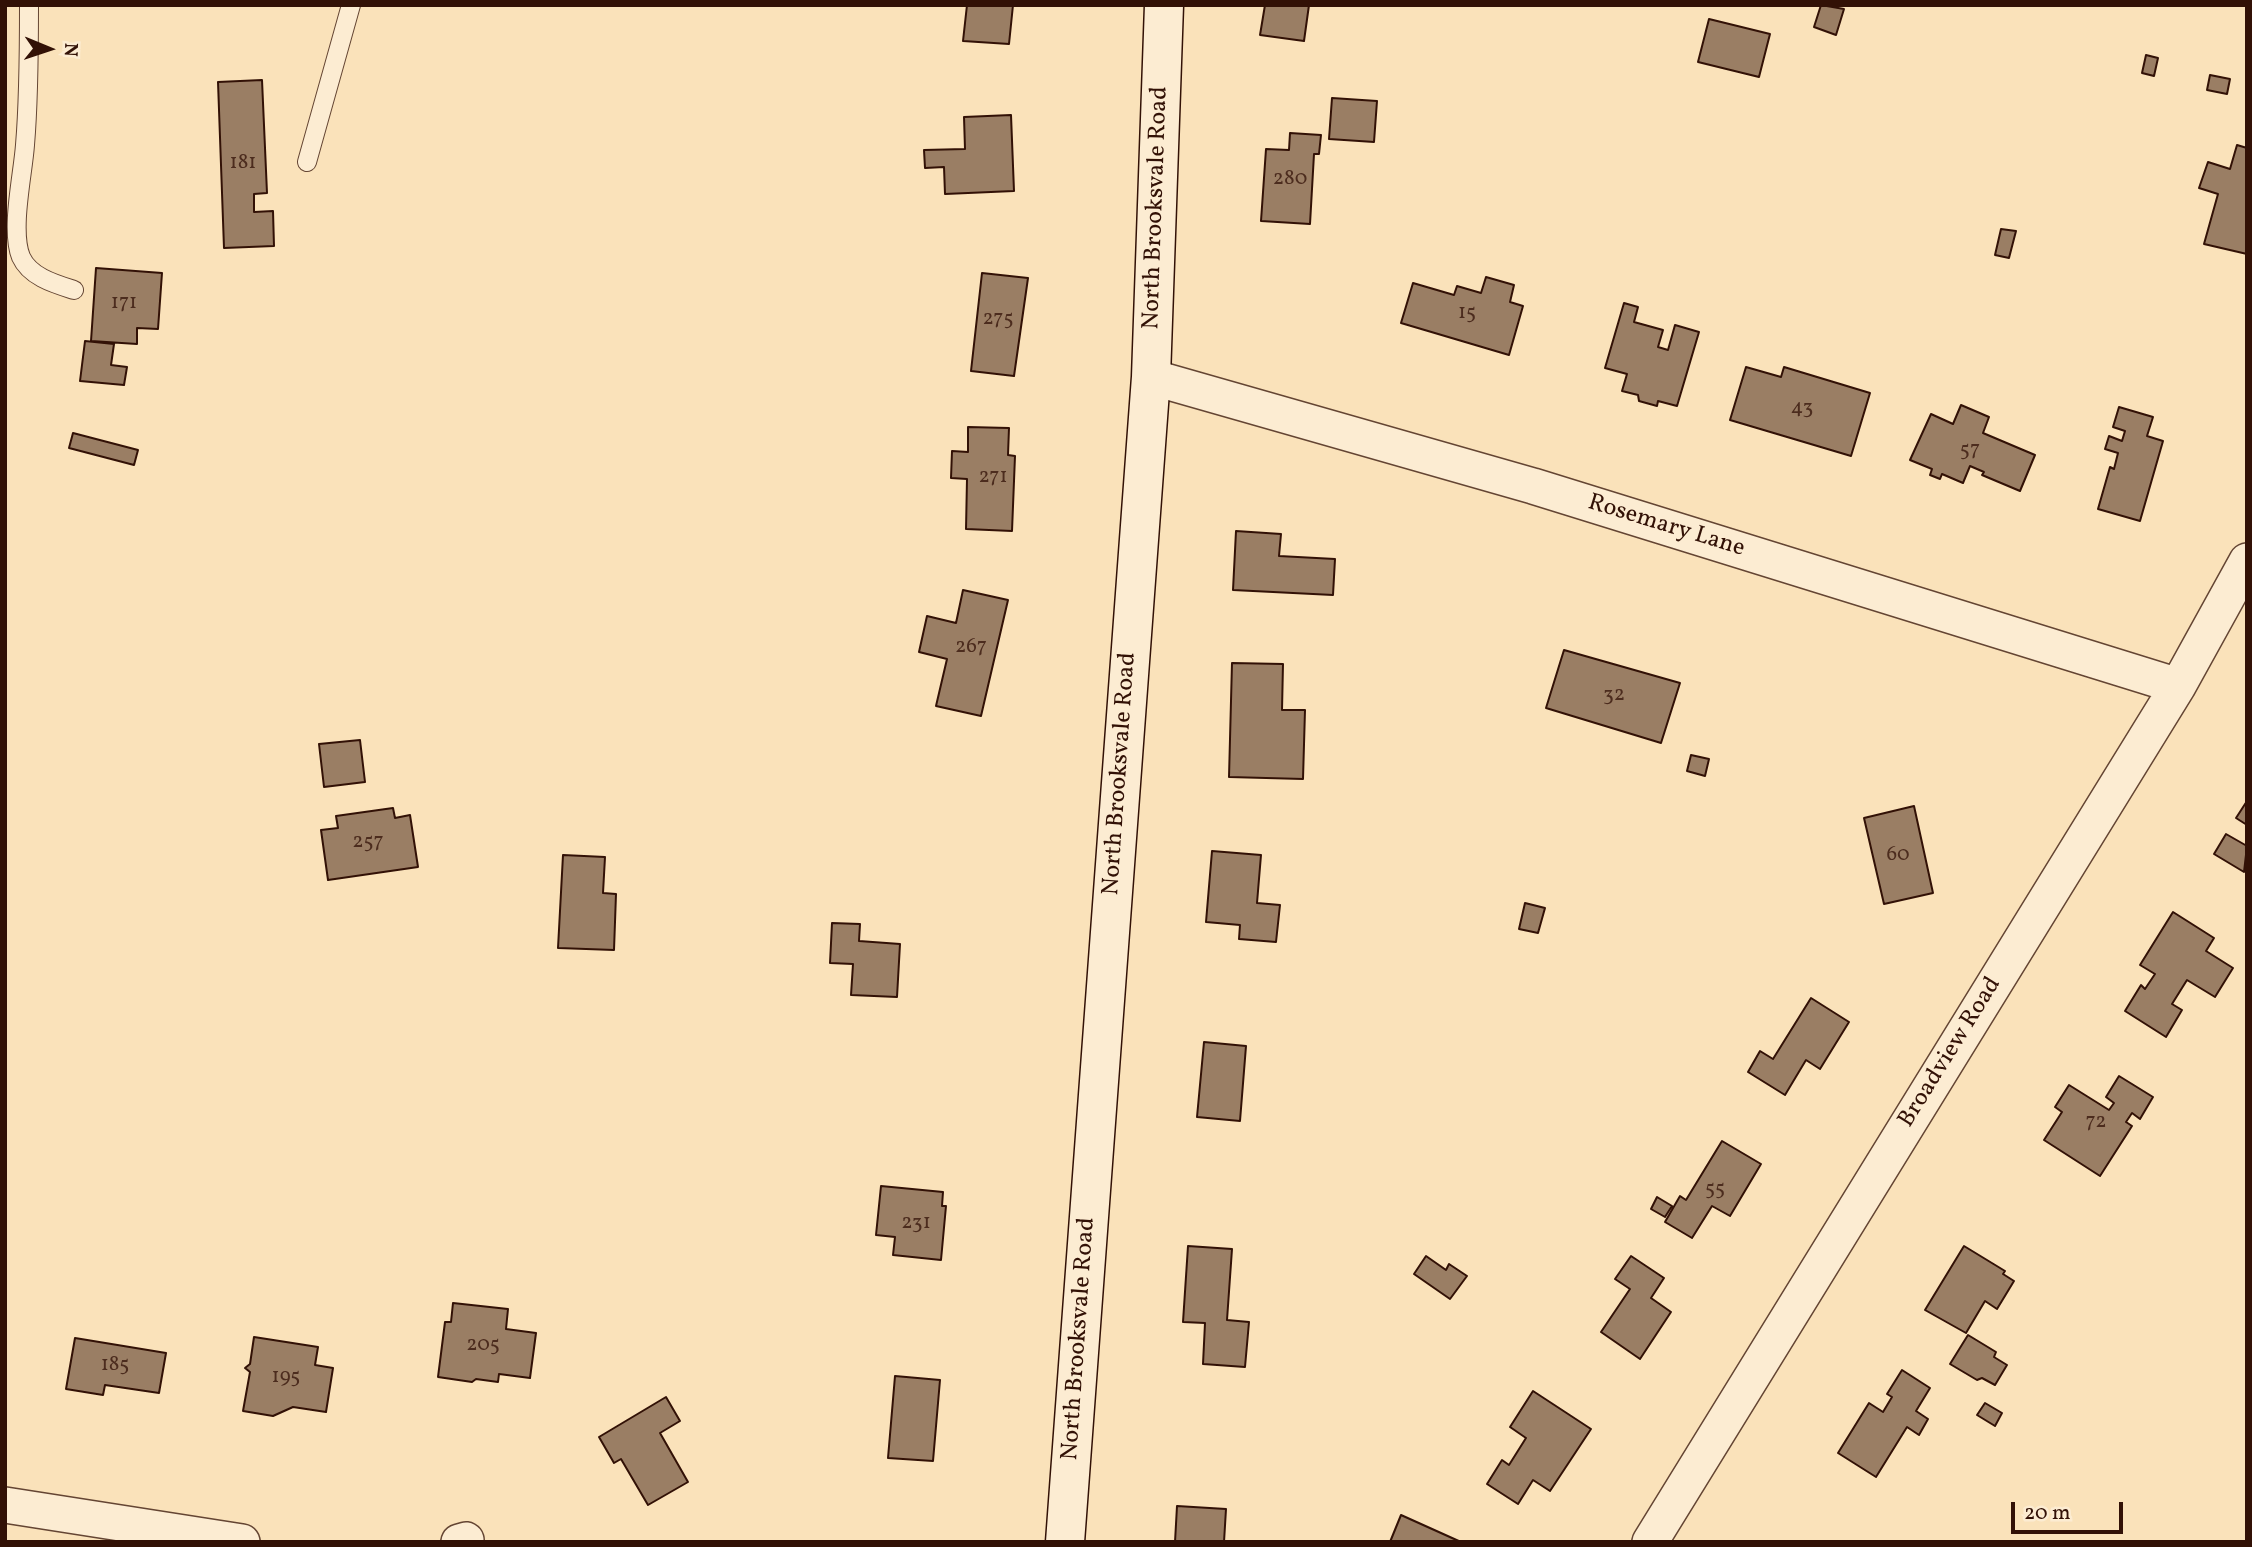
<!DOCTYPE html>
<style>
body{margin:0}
#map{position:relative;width:2252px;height:1547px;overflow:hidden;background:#fae2ba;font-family:Vollkorn,serif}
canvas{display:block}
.frame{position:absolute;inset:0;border:7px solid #321106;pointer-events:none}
.north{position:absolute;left:14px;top:14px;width:70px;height:70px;-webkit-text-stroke:5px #fcecd2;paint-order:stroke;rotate:92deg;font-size:19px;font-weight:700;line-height:28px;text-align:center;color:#321106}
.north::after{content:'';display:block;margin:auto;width:24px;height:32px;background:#321106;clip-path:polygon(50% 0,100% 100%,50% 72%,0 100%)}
.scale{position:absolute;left:2011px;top:1502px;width:112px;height:32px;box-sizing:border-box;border:4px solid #321106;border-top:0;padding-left:9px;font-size:21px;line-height:24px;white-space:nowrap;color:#321106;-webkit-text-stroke:5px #fcecd2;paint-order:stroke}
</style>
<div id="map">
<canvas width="2252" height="1547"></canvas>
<div class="frame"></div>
<div class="north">N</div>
<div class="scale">20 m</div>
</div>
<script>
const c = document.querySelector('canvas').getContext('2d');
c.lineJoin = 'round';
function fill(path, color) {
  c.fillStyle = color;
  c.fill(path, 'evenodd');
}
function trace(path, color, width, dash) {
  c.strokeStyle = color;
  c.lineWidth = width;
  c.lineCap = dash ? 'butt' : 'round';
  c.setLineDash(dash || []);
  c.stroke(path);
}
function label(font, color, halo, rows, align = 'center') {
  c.font = font + ' Vollkorn,serif';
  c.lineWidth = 5;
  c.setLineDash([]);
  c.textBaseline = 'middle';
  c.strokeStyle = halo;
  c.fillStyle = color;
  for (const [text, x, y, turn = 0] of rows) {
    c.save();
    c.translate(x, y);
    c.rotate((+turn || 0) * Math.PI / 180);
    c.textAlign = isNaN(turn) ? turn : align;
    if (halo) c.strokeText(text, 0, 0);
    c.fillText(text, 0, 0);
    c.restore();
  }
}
const building = new Path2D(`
 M967 5H1013L1009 44 963 41Z
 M1265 5H1309L1304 41 1260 35Z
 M1821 5 1844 9 1836 35 1814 27Z
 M1709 19 1770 34 1759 77 1698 62Z
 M2146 55 2158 58 2154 76 2142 73Z
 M2210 75 2230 79 2227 94 2207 90Z
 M262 80 267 193 254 194V212L273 211 274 246 224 248 218 82Z
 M1332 98 1377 101 1374 142 1329 139Z
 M1011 115 1014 191 945 194 944 167 925 168 924 150 965 149 964 117Z
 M1290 133 1321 135 1319 154H1314L1310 224 1261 221 1266 149 1289 150Z
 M2237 145 2247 148V254L2204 244 2218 194 2199 188 2208 162 2230 169Z
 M2001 229 2016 231 2009 258 1995 255Z
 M96 268 162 273 158 329 137 328V344L91 341Z
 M982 273 1028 278 1014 376 971 371Z
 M1486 277 1514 285 1510 302 1523 306 1509 355 1401 323 1413 283 1454 295 1457 286 1481 293Z
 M1624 303 1638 307 1634 322 1663 330 1658 347 1668 350 1675 325 1699 332 1677 406 1658 401 1657 406 1639 401 1638 395 1622 391 1627 374 1605 368Z
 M85 341 114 344 111 365 127 367 124 385 80 381Z
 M1746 367 1781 377 1784 367 1870 393 1851 456 1730 420Z
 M1961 405 1989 417 1983 433 2035 455 2020 491 1982 475 1984 472 1970 466 1963 483 1942 474 1940 479 1930 475 1932 469 1910 460 1931 414 1953 424Z
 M2119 407 2153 417 2147 436 2163 441 2140 521 2098 509 2110 467 2114 469 2118 453 2105 449 2109 436 2122 441 2125 431 2113 427Z
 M968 427 1009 428 1008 455 1015 456 1012 531 966 529 967 479 951 478 952 451 968 452Z
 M73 433 138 450 134 465 69 448Z
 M1236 531 1281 534 1279 556 1335 559 1333 595 1233 590Z
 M963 590 1008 600 981 716 936 706 947 659 919 652 927 616 956 623Z
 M1564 650 1680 683 1661 743 1546 708Z
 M1232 663 1283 664 1282 710H1305L1303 779 1229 777Z
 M360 740 365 782 324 787 319 744Z
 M1691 755 1709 759 1705 776 1687 771Z
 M2247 801V825L2236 818Z
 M1914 806 1933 893 1884 904 1864 818Z
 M393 808 395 818 410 815 418 867 328 880 321 830 338 828 336 816Z
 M2226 834 2247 846 2244 872 2214 854Z
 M1212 851 1261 855 1257 903 1280 905 1276 942 1239 939 1240 925 1206 922Z
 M563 855 605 857 603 893 616 894 614 950 558 948Z
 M1525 903 1545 908 1538 933 1519 929Z
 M2173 912 2214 938 2206 951 2233 968 2215 997 2187 980 2172 1004 2182 1010 2166 1037 2125 1011 2141 985 2145 989 2155 974 2140 965Z
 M832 923 860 924 859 941 900 944 897 997 851 995 853 964 830 963Z
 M1811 998 1849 1022 1820 1069 1806 1060 1785 1095 1748 1072 1760 1051 1773 1059Z
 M1204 1042 1246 1046 1240 1121 1197 1117Z
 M2119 1076 2153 1097 2140 1119 2132 1113 2126 1122 2132 1126 2100 1176 2044 1140 2062 1112 2055 1107 2069 1085 2109 1110 2114 1103 2106 1097Z
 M1722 1141 1761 1164 1730 1216 1712 1206 1692 1238 1665 1222 1680 1196 1686 1200Z
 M881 1186 943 1192 942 1206H946L941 1260 893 1255 895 1237 876 1235Z
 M1657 1197 1672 1206 1665 1217 1651 1209Z
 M1188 1246 1232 1249 1227 1320 1249 1322 1245 1367 1203 1364 1205 1323 1183 1322Z
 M1964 1246 2005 1271 2003 1274 2014 1281 1997 1309 1985 1301 1966 1333 1925 1310Z
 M1426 1256 1446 1270 1449 1264 1467 1276 1450 1299 1414 1274Z
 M1631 1256 1664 1278 1651 1298 1671 1312 1640 1359 1601 1332 1630 1289 1615 1279Z
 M453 1303 508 1309 506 1329 536 1333 530 1378 499 1374 498 1382 476 1379 472 1382 438 1377 445 1322H451Z
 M1968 1335 1996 1352 1994 1357 2007 1365 1995 1385 1982 1378 1977 1380 1950 1364Z
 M254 1337 318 1347 315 1365 333 1368 326 1412 293 1407 273 1416 243 1411 250 1372 245 1368 250 1364Z
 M75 1338 166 1353 159 1393 105 1385 103 1395 66 1389Z
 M1902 1370 1930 1388 1916 1411 1928 1419 1919 1435 1907 1427 1876 1477 1838 1453 1869 1403 1883 1412 1892 1397 1887 1394Z
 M895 1376 940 1380 933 1461 888 1458Z
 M1533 1391 1591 1429 1550 1491 1533 1480 1518 1504 1487 1484 1502 1460 1509 1465 1526 1438 1510 1427Z
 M666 1397 680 1421 660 1433 688 1482 648 1505 621 1459 614 1463 599 1437Z
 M1985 1403 2002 1413 1995 1426 1977 1415Z
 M1177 1506 1226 1509 1224 1542H1175Z
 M1401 1515 1461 1542H1390Z`);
const lane = new Path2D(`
 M29 5C29 52 29 98 25 145 23 174 10 230 21 257 30 277 55 284 74 290
 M307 162 351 5`);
const street = new Path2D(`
 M1151 377 1533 486 2178 686
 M5 1505 242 1542
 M459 1542 466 1540
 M1650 1542 2178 686 2247 561`);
const secondary = new Path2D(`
 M1065 1542 1151 377 1164 5`);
const numberNames = [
 ["181",243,164],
 ["280",1290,180],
 ["171",124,304],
 ["15",1467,314],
 ["275",998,320],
 ["43",1802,409],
 ["57",1970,451],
 ["271",993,478],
 ["267",971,648],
 ["32",1614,696],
 ["257",368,843],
 ["60",1898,856],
 ["72",2096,1123],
 ["55",1715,1190],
 ["231",916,1224],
 ["205",483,1346],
 ["185",115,1366],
 ["195",286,1378]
];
const streetNames = [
 ["North Brooksvale Road",1157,208,-88],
 ["Rosemary Lane",1666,527,17],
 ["North Brooksvale Road",1121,774,-86],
 ["Broadview Road",1951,1053,-58],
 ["North Brooksvale Road",1080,1339,-86]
];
fill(building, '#9a7e64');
trace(building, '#321106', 2);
trace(lane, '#644533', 20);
trace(street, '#644533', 38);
trace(secondary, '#321106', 41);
trace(lane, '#fcecd2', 18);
trace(street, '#fcecd2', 35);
trace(secondary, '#fcecd2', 38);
label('21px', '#4c2c1e', null, numberNames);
label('24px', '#321106', '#fcecd2', streetNames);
</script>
